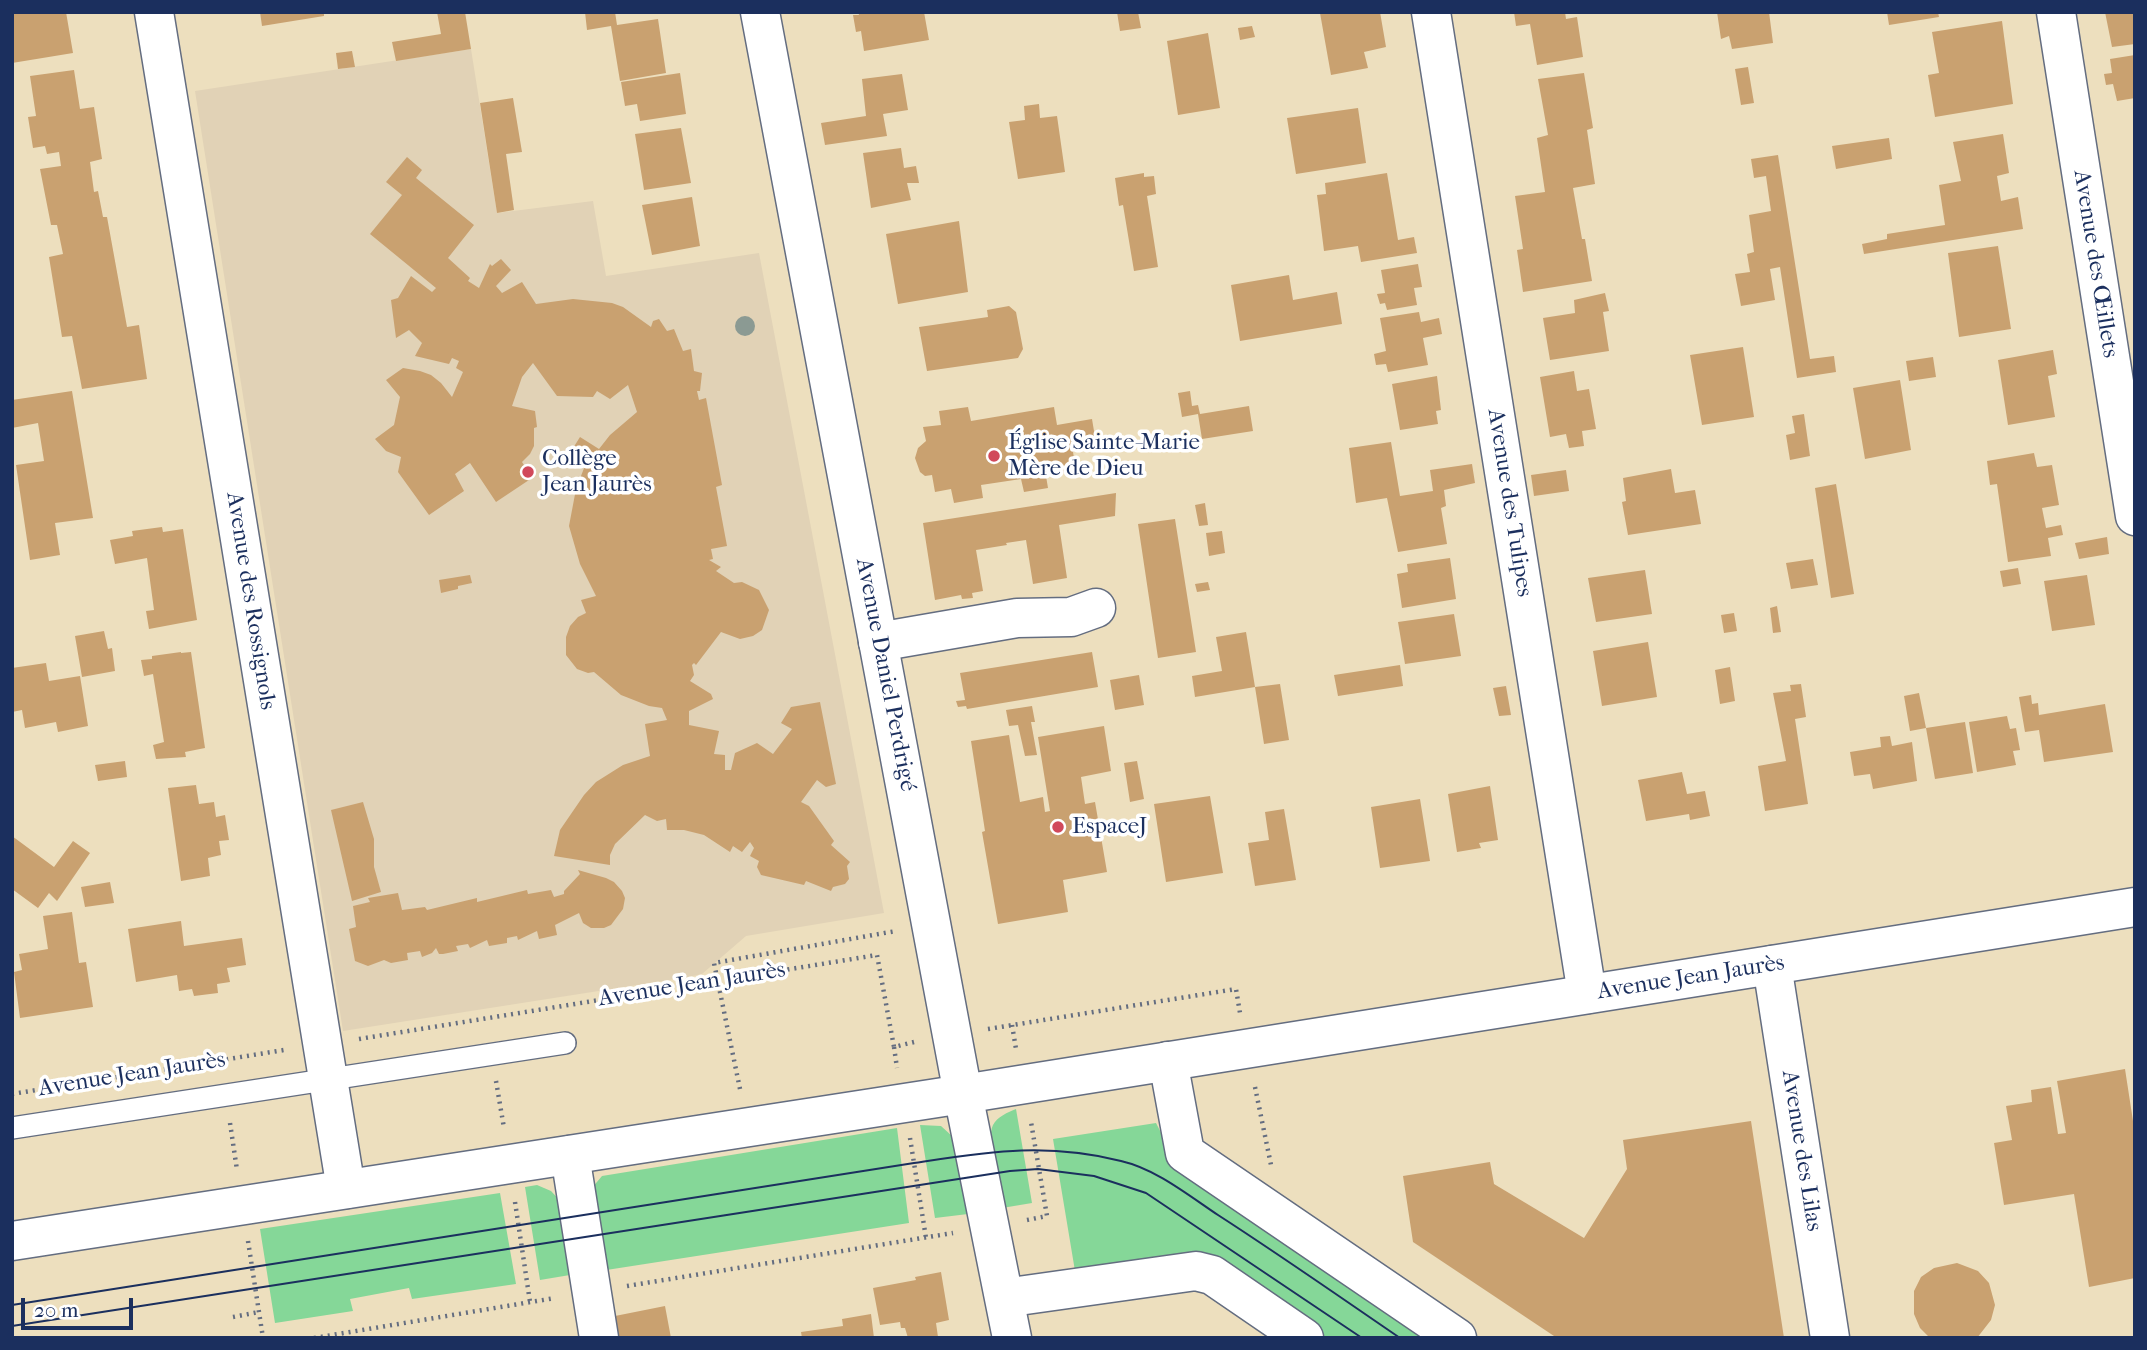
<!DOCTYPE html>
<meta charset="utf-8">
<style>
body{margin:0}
#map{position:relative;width:2147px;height:1350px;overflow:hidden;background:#eddfbe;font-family:"IM FELL French Canon",serif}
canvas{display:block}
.frame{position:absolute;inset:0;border:14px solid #1b2f5e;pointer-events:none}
.scale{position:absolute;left:21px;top:1298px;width:112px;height:32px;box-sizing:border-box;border:4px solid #1b2f5e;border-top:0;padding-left:9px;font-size:21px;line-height:24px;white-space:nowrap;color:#1b2f5e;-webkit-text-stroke:5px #fff;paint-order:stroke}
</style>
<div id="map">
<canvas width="2147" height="1350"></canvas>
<div class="frame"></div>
<div class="scale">20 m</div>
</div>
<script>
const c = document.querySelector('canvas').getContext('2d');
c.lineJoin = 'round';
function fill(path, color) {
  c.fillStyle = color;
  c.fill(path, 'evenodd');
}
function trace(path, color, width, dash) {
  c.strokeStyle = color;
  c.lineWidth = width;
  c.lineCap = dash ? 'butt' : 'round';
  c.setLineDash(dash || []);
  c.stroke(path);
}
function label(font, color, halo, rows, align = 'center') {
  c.font = font + ' "IM FELL French Canon",serif';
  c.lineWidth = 7;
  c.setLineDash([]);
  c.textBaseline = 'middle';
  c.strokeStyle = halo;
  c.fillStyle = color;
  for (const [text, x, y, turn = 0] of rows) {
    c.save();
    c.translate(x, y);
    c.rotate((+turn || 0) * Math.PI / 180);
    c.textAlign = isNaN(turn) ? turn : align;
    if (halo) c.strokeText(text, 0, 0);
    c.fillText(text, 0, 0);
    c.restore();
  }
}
const built = new Path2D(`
 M471 49 497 213 593 201 606 276 759 253 884 913 746 936 702 974 688 977 343 1031 195 91Z`);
const green = new Path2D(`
 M1016 1109 1032 1203 1002 1208C999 1189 985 1141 993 1125 997 1117 1008 1112 1016 1109Z
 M1156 1123 1173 1156 1435 1338H1327L1221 1265 1076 1277 1053 1139Z
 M920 1125 941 1126 952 1136 968 1214 935 1218Z
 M897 1128 909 1223 600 1271 586 1195 602 1176Z
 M537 1185 551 1191 564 1205 576 1274 540 1280 525 1187Z
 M500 1193 516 1284 412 1299 409 1288 350 1299 353 1311 275 1323 260 1229Z`);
const building = new Path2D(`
 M12 12H66L73 53 12 63Z
 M260 12H324V16L262 26Z
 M437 12H465L471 49 396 61 392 42 441 34Z
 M585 12H615L617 25 658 19 666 73 620 81 611 26 587 30Z
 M858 12H924L929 40 864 51 861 31 856 32 853 15H859Z
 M1117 12H1138L1141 28 1120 31Z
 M1327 12H1380L1386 47 1364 52 1368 68 1331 75 1320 13Z
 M1514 12H1565L1566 19 1577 17 1583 57 1537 65 1530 24 1516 26Z
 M1717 12H1769L1773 43 1732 49 1729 36 1721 39Z
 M1887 12H1938L1939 17 1889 25Z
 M2105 12H2135V44L2112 47Z
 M2002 21 2013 104 1935 117 1928 75 1939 73 1932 32Z
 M1252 26 1255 37 1240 40 1238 28Z
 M1208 33 1220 108 1178 115 1167 41Z
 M352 51 355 67 338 69 336 53Z
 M2135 55V98L2117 101 2113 84 2106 85 2104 74 2112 73 2110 59Z
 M1748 67 1754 103 1741 105 1735 69Z
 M74 70 80 109 94 107 102 159 90 162 94 192 98 191 103 217H107L127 327 139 325 147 379 82 389 72 336 62 337 49 257 63 254 57 225H51L40 169 61 166 59 152 47 154 45 146 33 148 28 117 36 116 30 76Z
 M680 73 686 114 640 121 637 104 625 106 621 82Z
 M1584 73 1593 128 1587 130 1595 184 1573 188 1582 239H1585L1592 281 1523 292 1517 250 1523 249 1515 196 1545 192 1537 138 1548 135 1538 79Z
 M902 74 908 110 883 114 887 136 825 145 821 123 866 116 862 79Z
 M513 98 522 152 506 154 514 210 497 213 480 103Z
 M1039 104 1040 118 1057 116 1065 172 1018 179 1009 122 1025 120 1024 106Z
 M1358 108 1366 163 1296 174 1287 118Z
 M681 128 691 183 644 190 635 134Z
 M2003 134 2009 173 1997 176 2001 201 2018 197 2023 229 1864 254 1862 244 1887 239V234L1945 225 1939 185 1961 181 1953 142Z
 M1889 138 1892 159 1836 169 1832 146Z
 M901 148 904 168 916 166 919 183H907L911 200 871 208 863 153Z
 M1778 155 1810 359 1834 356 1836 372 1797 378 1780 267 1770 269 1775 300 1741 306 1735 274 1750 272 1747 254 1754 252 1749 215 1771 211 1766 176 1754 178 1751 159Z
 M407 157 422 170 416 178 474 225 448 258 470 278 468 281 479 288 490 264 492 266 501 259 511 270 496 286 502 293 522 282 536 304 573 299 612 303 623 307 651 327 653 321 659 319 667 331 674 329 683 351 691 349 694 371 702 373 700 391H697L699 400 706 398 722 485 716 487 727 546 711 549 713 559 709 560 721 567 716 571 734 583 742 582 759 590 769 610 762 630 753 636 740 639 721 632 696 665 694 663 692 665 694 675 690 681 711 694 713 699 689 711V725L719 731 714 754 725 755V770H731L735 753 757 743 773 754 792 729 781 723 791 707 820 702 836 784 826 787 817 780 801 802 809 806 834 841 831 845 850 862 847 866 849 879 845 884 833 887 831 891 806 881 804 885 761 875 757 867 759 861 750 856 754 848 750 842 742 852 733 846 730 852 704 835 684 830H667L666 819 657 821 645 815 615 844 610 855V865L554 856 560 830 584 795 596 782 623 765 650 756 645 724 667 720 662 708 649 706 621 695 594 672 588 673 577 669 566 655V637L570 626 578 617 586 613 581 600 596 596 580 564 569 526 576 489 586 463 570 453 580 437 599 449 610 435 637 412 628 385 610 399 597 391 593 397 557 396 533 363 522 377 512 406 535 411 537 427 534 428V446L530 454 522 462 532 478 496 502 470 463 455 474 464 491 429 515 398 472 401 457 386 451 375 439 394 425 400 397 386 380 403 368 420 371 431 375 441 383 452 397 463 372 456 368 459 361 452 358 449 364 415 356 422 343 409 330 396 338 391 300 398 298 411 276 432 292 436 288 370 234 402 195 386 182Z
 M1144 173V177L1154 176 1156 194 1147 196 1158 267 1134 271 1123 205 1119 206 1115 178Z
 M1387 173 1398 240 1414 237 1417 253 1361 262 1358 246 1324 251 1317 195 1326 194 1325 183Z
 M692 197 700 246 652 255 642 205Z
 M959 221 968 292 898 304 886 234Z
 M1998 246 2011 329 1959 337 1948 253Z
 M1418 264 1422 287 1414 288 1417 305 1387 310 1385 303 1380 304 1377 294 1385 293 1381 270Z
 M1289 275 1293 300 1337 292 1342 324 1240 341 1231 285Z
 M1605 293 1609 311 1603 312 1609 351 1550 360 1543 318 1575 313 1574 300Z
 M1009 306 1016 312 1023 349 1018 358 927 371 919 327 988 317 987 310Z
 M1419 312 1421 322 1439 318 1442 334 1423 338 1428 365 1388 372 1386 364 1376 365 1374 354 1386 351 1380 318Z
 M1743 347 1754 417 1702 425 1690 355Z
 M2053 350 2057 374 2048 376 2055 417 2008 425 1998 360Z
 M1933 357 1936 377 1909 381 1906 361Z
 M1574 371 1577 391 1589 389 1596 429 1582 431 1584 446 1569 448 1566 434 1550 437 1540 377Z
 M1437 376 1441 410 1436 411 1438 424 1400 430 1392 384Z
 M1900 380 1911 450 1865 459 1853 388Z
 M72 391 93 518 55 523 60 555 30 560 16 465 44 461 38 423 12 428V400Z
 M1190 391 1192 406 1198 405 1200 414 1249 406 1253 431 1202 439 1198 414 1182 417 1178 393Z
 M968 407 971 421 1054 407 1057 425 1092 419 1097 449 1073 452 1076 470 1046 476 1048 488 1024 492 1021 479 981 485 983 498 954 503 951 489 935 492 932 475 925 476 920 472 915 458 918 448 926 441 923 427 941 425 939 411Z
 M1804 414 1810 456 1790 460 1786 435 1795 433 1792 416Z
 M1391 442 1400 496 1433 491 1430 470 1472 464 1475 483 1444 490 1446 506 1441 508 1447 544 1398 552 1387 498 1356 503 1349 448Z
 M2034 453 2037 467 2052 465 2059 505 2042 508 2046 528 2061 525 2063 535 2048 538 2051 556 2008 562 1997 484 1990 485 1987 461Z
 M1671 469 1675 493 1695 490 1701 524 1628 535 1622 502 1626 501 1623 478Z
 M1566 470 1569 491 1534 496 1531 475Z
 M1836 484 1854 594 1831 598 1815 488Z
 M1116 493 1115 516 1059 525 1067 578 1033 584 1026 540 1006 543 1007 545 976 550 983 591 972 593 973 598 962 599 961 595 935 600 923 523Z
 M1205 503 1208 525 1199 526 1195 505Z
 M1175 519 1196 652 1158 658 1138 524Z
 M162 527 163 532 183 529 197 620 149 629 146 611 154 610 147 558 115 564 110 540 133 536 132 531Z
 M1222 531 1225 553 1209 556 1206 533Z
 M2107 537 2109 554 2079 559 2075 543Z
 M1450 558 1456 599 1402 608 1397 574 1408 572 1407 564Z
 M1813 559 1818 585 1791 589 1786 563Z
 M2018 568 2021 584 2003 587 2000 571Z
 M1645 570 1652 614 1596 622 1588 578Z
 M470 575 472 583 458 586V589L441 593 439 580Z
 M2087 575 2095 625 2052 631 2044 581Z
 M1208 582 1210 590 1197 592 1195 584Z
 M1777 606 1781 632 1773 633 1770 608Z
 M1734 613 1737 631 1724 633 1721 615Z
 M1454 614 1461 656 1405 664 1398 622Z
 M104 631 108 649 112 648 115 671 82 677 75 636Z
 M1246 632 1255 687 1195 697 1192 676 1222 671 1216 637Z
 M1648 642 1657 697 1602 706 1593 651Z
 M181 652V653L191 652 205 748 185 752 186 757 156 759 153 745 164 742 153 674 144 676 141 660 152 659V656Z
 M1092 652 1098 687 967 709 966 706 958 707 956 701 965 700 960 673Z
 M46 663 49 681 80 676 88 726 58 732 56 722 25 728 22 710 12 712V668Z
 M1400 665 1403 686 1338 696 1334 675Z
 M1730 667 1735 701 1720 704 1715 670Z
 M1139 675 1144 705 1115 710 1110 680Z
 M1280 684 1289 740 1264 744 1255 687Z
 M1801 684 1806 717 1795 719 1808 804 1765 811 1758 766 1786 761 1773 693 1791 691 1790 685Z
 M1506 686 1511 715 1499 716 1493 688Z
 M1919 693 1926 728 1910 731 1904 696Z
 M2031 695 2032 704 2038 703 2039 715 2105 704 2113 752 2044 762 2039 730 2025 732 2019 697Z
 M1032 706 1035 722H1031L1037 755 1025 756 1018 725 1009 726 1006 710Z
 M2007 716 2010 729 2016 728 2020 750 2013 751 2016 765 1977 772 1969 722Z
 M1965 722 1973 773 1935 779 1926 728Z
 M1104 726 1111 771 1081 777 1085 804 1095 802 1107 872 1063 880 1068 912 998 924 982 832 985 831 971 741 1009 735 1020 802 1043 797 1045 812 1050 811 1038 737Z
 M1890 736 1892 746 1912 742 1917 781 1873 789 1870 774 1854 776 1850 752 1881 747 1880 737Z
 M125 761 127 777 98 781 95 765Z
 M1137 761 1144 799 1130 802 1124 763Z
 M1682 772 1687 794 1705 791 1710 816 1690 820 1689 814 1646 821 1638 780Z
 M196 785 199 804 214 802 216 817 225 815 229 840 219 841 221 855 208 858 210 876 181 881 168 788Z
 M1490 786 1498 840 1479 843 1481 848 1457 852 1448 794Z
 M1210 796 1223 873 1166 882 1154 804Z
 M1420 799 1430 861 1380 868 1371 807Z
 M363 802 374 839V867L381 892 352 901 331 810Z
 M1284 809 1296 880 1255 886 1248 843 1269 840 1265 812Z
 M12 836 54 867 73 841 90 853 57 901 49 893 38 908 12 889Z
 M578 870 606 878 614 882 622 891 625 898 623 909 611 925 604 928H591L583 923 579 913 555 925 557 935 539 939 537 931 518 940 517 936 507 938V943L489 946 487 940 470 948 468 944 456 946 458 951 443 954H439L436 948 432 953 422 957 420 951 407 953 408 960 391 963 384 960 368 966 355 961 349 929 356 927 353 906 370 902 368 898 398 893 402 910 425 907 427 910 477 898V902L527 890 528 894 551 890 554 897 564 894V891L580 874Z
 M110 882 114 903 85 907 81 887Z
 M72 912 79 963 86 962 93 1007 20 1018 14 972 22 970 19 954 48 949 43 916Z
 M181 921 184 946 242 938 246 965 227 968 230 982 217 984 218 993 194 996 192 989 179 991 177 975 136 982 128 929Z
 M2125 1069 2135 1134V1278L2089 1287 2074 1194 2004 1205 1994 1143 2012 1140 2006 1106 2032 1102 2031 1090 2051 1087 2058 1134 2066 1133 2057 1081Z
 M1751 1121 1784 1338H1557L1413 1242 1403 1176 1490 1162 1494 1184 1584 1238 1627 1169 1623 1140Z
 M1957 1263 1978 1271 1989 1283 1995 1305 1991 1320 1977 1338H1930L1920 1328 1914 1314V1291L1921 1277 1934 1268Z
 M941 1272 949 1320 936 1323 938 1337 908 1338 905 1328H901L900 1322 880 1325 873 1288 916 1280 915 1277Z
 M665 1306 671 1338H619L615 1316Z
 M871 1314 874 1338H802L801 1332 843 1326 842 1319Z`);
const path = new Path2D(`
 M1012 1025 1016 1049
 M988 1029 1236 989 1240 1013
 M359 1039 877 955 894 1047 914 1042
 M894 1047 897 1068
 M496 1081 504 1128
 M1255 1087 1271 1165
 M740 1089 714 963 896 931
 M12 1094 284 1050
 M230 1123 237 1170
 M910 1138 926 1238
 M515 1202 530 1302
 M1027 1220 1047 1216 1031 1122
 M248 1241 263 1338
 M627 1286 953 1233
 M233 1317 259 1312
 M314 1338 555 1298`);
const service = new Path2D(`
 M12 1128 565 1043`);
const minor = new Path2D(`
 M154 12 346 1189
 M1431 12 1587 994
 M2056 12 2135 516
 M878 642 1017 618 1071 617 1096 608
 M1772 965 1830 1338
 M1168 1061 1185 1153 1457 1338
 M963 1094 1012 1338
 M570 1155 599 1338
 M1004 1298 1196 1271 1212 1275 1304 1338`);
const tertiary = new Path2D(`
 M760 12 963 1094`);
const secondary = new Path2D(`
 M12 1241 963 1094 2135 907`);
const tram = new Path2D(`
 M12 1305 914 1163C988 1152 1045 1142 1121 1161 1156 1169 1188 1195 1218 1215 1280 1255 1340 1297 1400 1338
 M12 1326 1010 1171 1038 1169 1094 1176 1146 1193 1362 1338`);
const trees = [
 [745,326]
];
const markers = [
 [994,456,7,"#d1495b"],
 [528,472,7,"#d1495b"],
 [1058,827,7,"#d1495b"]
];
const streetNames = [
 ["Avenue des Œillets",2095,264,81],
 ["Avenue des Tulipes",1509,503,81],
 ["Avenue des Rossignols",250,601,81],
 ["Avenue Daniel Perdrigé",885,675,79],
 ["Avenue Jean Jaurès",1691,978,-9],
 ["Avenue Jean Jaurès",692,985,-9],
 ["Avenue Jean Jaurès",132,1075,-9],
 ["Avenue des Lilas",1801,1151,81]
];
const poiNames = [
 ["Église Sainte-Marie",1008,443],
 ["Mère de Dieu",1008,469],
 ["Collège",542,459],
 ["Jean Jaurès",542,485],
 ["EspaceJ",1072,827]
];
fill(built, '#e1d2b6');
fill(green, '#85d798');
fill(building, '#c9a170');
trace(service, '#646d80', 24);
trace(minor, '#646d80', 41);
trace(tertiary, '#646d80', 41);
trace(secondary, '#646d80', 41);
trace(path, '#646d80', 4.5, [2, 5]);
trace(service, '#fff', 21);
trace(minor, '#fff', 38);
trace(tertiary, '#fff', 38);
trace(secondary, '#fff', 38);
trace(tram, '#1b2f5e', 2);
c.fillStyle = '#8b9a93';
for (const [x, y] of trees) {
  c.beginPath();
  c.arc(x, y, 10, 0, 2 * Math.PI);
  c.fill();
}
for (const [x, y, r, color] of markers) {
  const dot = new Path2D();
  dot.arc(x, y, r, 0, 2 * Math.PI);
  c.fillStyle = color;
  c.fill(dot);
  trace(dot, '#fff', 2.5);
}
label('23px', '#1b2f5e', '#fff', streetNames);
label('23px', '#1b2f5e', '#fff', poiNames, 'left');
</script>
